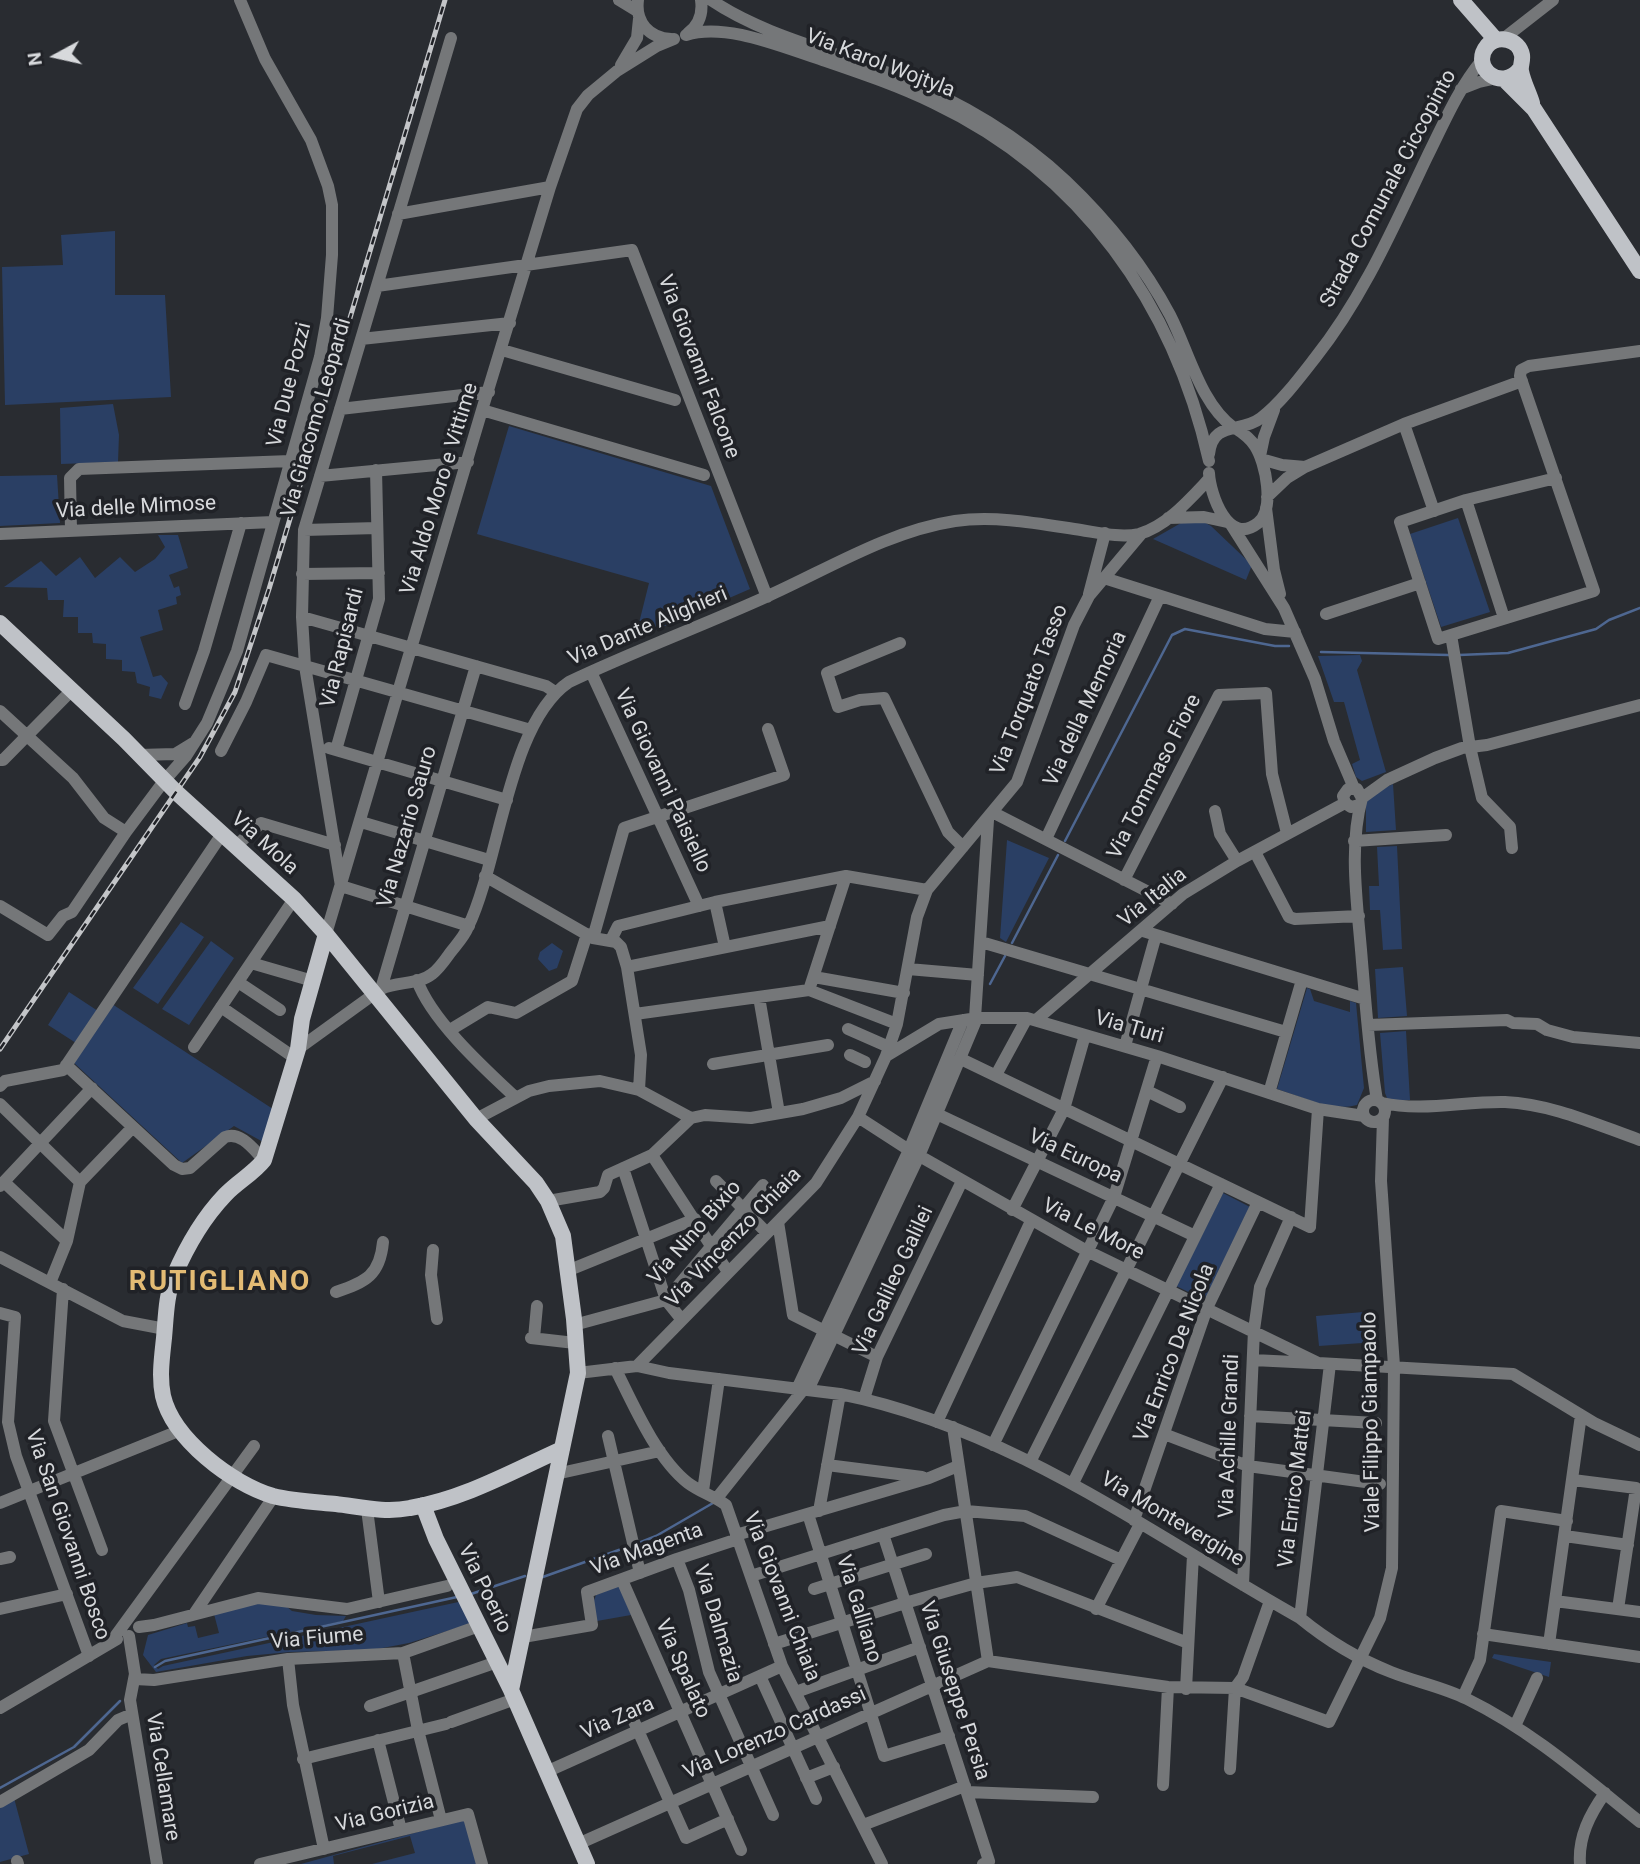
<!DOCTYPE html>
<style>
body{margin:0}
#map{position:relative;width:1640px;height:1864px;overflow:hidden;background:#292c31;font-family:Roboto,sans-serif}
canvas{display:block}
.north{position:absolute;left:21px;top:21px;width:70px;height:70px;-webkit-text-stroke:5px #202227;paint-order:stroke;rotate:262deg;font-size:19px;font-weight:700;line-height:28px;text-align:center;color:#d7d9dc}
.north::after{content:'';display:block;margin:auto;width:24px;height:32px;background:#d7d9dc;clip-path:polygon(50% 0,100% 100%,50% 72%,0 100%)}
</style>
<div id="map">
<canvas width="1640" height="1864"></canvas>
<div class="north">N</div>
</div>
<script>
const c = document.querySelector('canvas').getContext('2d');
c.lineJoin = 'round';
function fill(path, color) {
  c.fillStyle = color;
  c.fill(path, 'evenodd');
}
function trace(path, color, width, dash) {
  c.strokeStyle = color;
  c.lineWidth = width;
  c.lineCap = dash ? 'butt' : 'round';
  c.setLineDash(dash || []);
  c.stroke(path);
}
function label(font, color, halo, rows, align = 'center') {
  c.font = font + ' Roboto,sans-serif';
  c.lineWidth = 7;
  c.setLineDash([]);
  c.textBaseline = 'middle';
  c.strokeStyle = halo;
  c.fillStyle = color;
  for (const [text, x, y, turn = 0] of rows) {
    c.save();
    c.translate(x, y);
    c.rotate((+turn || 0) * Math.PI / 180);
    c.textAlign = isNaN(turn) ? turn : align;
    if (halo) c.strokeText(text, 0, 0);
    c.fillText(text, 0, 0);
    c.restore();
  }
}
const green = new Path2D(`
 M115 231V295H165L171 397 5 405 2 267 63 265 61 235Z
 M113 404 119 435 118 462 61 464 60 408Z
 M509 426 711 486 750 589 635 639 649 583 477 534Z
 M57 475 60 523 0 526V476Z
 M1458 518 1490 612 1441 627 1410 534Z
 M1204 522 1211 526 1252 565 1246 580 1153 539 1181 523Z
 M158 535H178L188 568 169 575 174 588 179 586 181 595 176 597 177 604 158 610 163 630 140 637 153 677 161 675 168 683 161 699 149 696 150 687 137 683 135 672 122 671V660L106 659V644L93 643 92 633H78V617H63L64 600H48L47 588 4 587 41 561 56 576 80 557 95 578 120 557 135 572 155 559 165 547Z
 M1360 655 1362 661 1357 670 1386 772 1362 781 1356 777 1352 764 1360 760 1344 702H1334L1318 656Z
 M1393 784 1396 830 1366 832V802L1372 794Z
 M1007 840 1049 858 1006 942 1000 938Z
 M1397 846 1402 949 1383 950 1380 910H1370L1369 886H1379L1377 847Z
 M181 922 204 937 158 1004 133 988Z
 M211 941 234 958 189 1025 162 1009Z
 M552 943 563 951 557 968 549 971 538 959 540 952Z
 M1403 967 1407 1016 1378 1018 1375 969Z
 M1307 988 1310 989 1314 1001 1350 1012V1001L1356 1003 1364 1088 1357 1105C1330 1112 1303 1097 1277 1089Z
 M69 992 98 1011 76 1043 48 1025Z
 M112 1004 276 1111 265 1143 234 1126 182 1163 73 1062Z
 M1406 1031 1410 1100 1393 1101 1387 1098 1385 1093 1380 1033Z
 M1223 1193 1250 1207 1207 1301 1176 1286Z
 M1375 1311 1377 1342 1319 1346 1316 1316Z
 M619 1585 631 1615 597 1621 593 1603 596 1595Z
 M463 1601 473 1623 409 1643 372 1650 290 1652 247 1656 156 1672 143 1655 148 1635 187 1623 188 1627 195 1626 198 1638 219 1633 214 1614 256 1602 286 1606 292 1611 316 1615 346 1616 343 1621 161 1659 154 1665 158 1669 163 1666Z
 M1494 1654 1551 1662 1549 1677 1492 1658Z
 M14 1798 29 1854 0 1862V1806Z
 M465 1819 477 1864H372L415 1853 410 1836 333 1856 334 1864H301Z`);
const stream = new Path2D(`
 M1321 652 1449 655
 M1459 655 1508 653 1596 629 1609 620 1640 608
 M1065 841 1172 635 1185 629 1275 646H1289
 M1012 943 1058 855
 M990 984 1005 956
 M636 1544 656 1536 713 1503
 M540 1578 630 1546
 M468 1595 525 1576
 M155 1667 165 1661 457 1597
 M0 1788 74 1747 120 1701`);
const minor = new Path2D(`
 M619 0 637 11
 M638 0C635 22 649 38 671 39
 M711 0C766 37 835 51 896 76 959 101 1017 135 1066 181 1108 221 1143 264 1170 315 1189 352 1200 403 1234 428
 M688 33C699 25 703 14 701 0
 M686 35C725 22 782 47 820 59 858 72 897 85 934 103 1081 173 1174 304 1209 461
 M451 38 304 530 302 617 305 666 341 886 469 926
 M1503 39 1553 0
 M621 65 637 38 639 19
 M1461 89 1479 82 1497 78
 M398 214 550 187
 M377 286 632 250 767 597
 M361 339 510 323
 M502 350 675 400
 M340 409 489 392
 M482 410 704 475
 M1404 424 1434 511
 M1209 454C1213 420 1240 434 1261 418 1280 404 1301 376 1315 358 1363 298 1394 226 1427 157 1444 123 1458 89 1482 60
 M1260 456 1264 437 1274 410
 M1261 459 1282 465 1305 467
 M1209 473C1210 494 1228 547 1258 523 1275 509 1266 463 1255 446 1250 438 1243 433 1235 428
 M320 476 468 462
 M1267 497 1287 478 1305 467 1404 424 1522 381
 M1466 500 1556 478
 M1266 508 1274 570 1280 594
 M1168 518 1204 517 1227 522
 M1232 526 1284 608 1315 679 1334 741 1354 788
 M304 530 377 528
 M71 531 70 478 79 469 290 461
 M0 534 273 522
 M302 574 379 573
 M1104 578 1265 629 1295 632
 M1089 594 1105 533
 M1326 614 1420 583
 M302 617 546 686 555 692
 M1504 618 1466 500 1400 522 1438 639 1594 591 1520 376 1521 370 1529 366 1640 351
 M1451 635 1470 747 1482 798 1510 827 1512 848
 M900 643 827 673 838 707 860 700 884 698 948 832 963 847
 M591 672 699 906
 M185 704 204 651 241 523
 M0 711 73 778 104 818 126 832
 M329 748 507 800
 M336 750 379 599 376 470
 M221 751 246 702 266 655 531 730
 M139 755 175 754 193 743
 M0 760H3L72 690
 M1362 798 1387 780 1435 758 1462 748 1487 745 1640 705
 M1359 805 1351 807 1345 803 1343 796 1348 789H1357L1362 798C1348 849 1358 908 1362 962 1366 1008 1369 1054 1377 1100
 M1215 811 1220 834 1237 861
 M994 813 1172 904
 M361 822 489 860
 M1046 839 1160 596
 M1354 841 1446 835
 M236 846 261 823 335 845
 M1255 852 1289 917 1295 919 1359 916
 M485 876 593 938 616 942 621 947 627 967 641 1055 639 1090
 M1124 880 1219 695 1266 693 1272 774 1287 833
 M715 902 725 947
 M0 906 48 935 63 916 72 912 126 832 164 781 186 756 207 723 237 651 320 357 327 318 332 255V205L328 186 311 140 265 59 240 0
 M1143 931 1365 999
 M326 934 482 410 550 187 577 109 588 95 617 71 657 46 674 39
 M593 938 624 828 784 775 768 729
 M611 940 618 926 715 902 846 876 927 890
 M981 942 1286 1032
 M251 963 313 981
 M627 967 830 926
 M908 969 978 975
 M814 977 904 993
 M417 980C431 1020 484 1068 515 1097
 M238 982 280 1010
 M381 989C398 981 418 985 432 974 439 969 445 960 450 953 456 945 464 937 468 927 500 861 508 723 569 682 634 651 702 626 768 596 828 569 889 531 955 521 996 515 1041 524 1081 530 1100 533 1121 538 1139 534 1167 526 1190 499 1209 479
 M809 990 846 876
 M759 997 779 1113
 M221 1007 295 1058
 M635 1014 809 990 897 1024
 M975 1018 988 820
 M1036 1020 1183 894 1237 861 1345 803
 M1368 1025 1507 1020 1513 1023 1537 1024 1547 1030 1573 1037 1640 1043
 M848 1029 889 1047
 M450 1030 488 1007 516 1013 572 981 587 934
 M1125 1046 1156 935
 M194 1047 294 899
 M298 1049 381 989 476 666
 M850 1055 865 1062
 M886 1056 939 1024 977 1018H1027L1157 1056 1318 1109 1364 1116
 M961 1059 1310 1227 1318 1109
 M713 1064 828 1045
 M66 1065 174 1165 182 1169 190 1168 225 1137C241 1131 254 1150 264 1160
 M996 1075 1027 1018
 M0 1086 5 1081 63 1070 222 834
 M1147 1091 1180 1107
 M1269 1093 1302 980
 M1363 1111a11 11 0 1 1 22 0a11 11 0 1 1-22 0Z
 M1382 1103C1423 1112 1464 1101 1505 1102 1552 1104 1597 1125 1640 1140
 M0 1104 80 1182
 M937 1114 1195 1236
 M858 1117 909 1150 1087 1251 1318 1363 1513 1374 1594 1423 1640 1445
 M476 1119 529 1091 549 1086 600 1081 639 1090 691 1118
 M652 1155 728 1272
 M623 1168 666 1300 682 1320
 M716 1181 767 1233
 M4 1182 67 1241
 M0 1186 92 1088
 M548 1201 600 1192 604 1188 608 1175 652 1155 691 1118 705 1115 751 1118 803 1109 841 1098 875 1081
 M1012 1210 1064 1109 1085 1035
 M778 1222 793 1315 877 1357
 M433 1250 431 1275 437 1319
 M0 1257 123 1321 165 1329
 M567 1271 695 1219
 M50 1283 67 1241 80 1182 133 1127
 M63 1289 54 1421 102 1550
 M336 1292C366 1282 380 1275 383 1242
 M0 1313 15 1317 8 1422 16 1456 89 1656
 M574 1325 666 1300 763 1185
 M531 1338 575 1343
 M534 1338 537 1306
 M1253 1360 1314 1363
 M637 1366 816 1183 858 1117 886 1056 897 1024 917 917 927 890 1017 782 1074 625 1089 596 1142 533
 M615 1368C633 1404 656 1458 688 1483 700 1492 714 1496 726 1505L782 1666 882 1864
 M578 1373 637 1366 669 1373 840 1394C1011 1428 1152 1535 1300 1618 1328 1641 1358 1659 1391 1672 1416 1682 1443 1687 1467 1699 1532 1731 1584 1777 1640 1822
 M797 1389 909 1150 963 1020
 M808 1390 919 1156 977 1018
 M864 1399 877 1357 962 1181
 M1250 1416 1376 1423
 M937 1422 1031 1221
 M953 1427 988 1661
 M1164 1434 1248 1466 1380 1484
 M608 1436 640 1573
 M993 1445 1114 1197 1157 1056
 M1030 1462 1223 1077
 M827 1465 922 1477
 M556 1474 660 1451
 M1573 1480 1636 1488 1618 1609
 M1073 1483 1221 1184
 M703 1491 719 1379
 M717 1498 803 1390
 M0 1503 181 1430
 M367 1509 379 1602
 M819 1511 840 1394
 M808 1514 884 1756 949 1736
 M1134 1520 1207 1308 1258 1202
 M883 1534 989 1861 983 1864
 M736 1535 929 1478 958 1466
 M1565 1536 1628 1545
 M0 1559 10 1557
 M677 1559 689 1590 709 1672 773 1815
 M751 1576 944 1515 966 1511 1025 1516 1121 1560
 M622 1580 741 1850
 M1243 1585 1254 1330 1260 1287 1291 1217
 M814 1589 926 1554
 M1555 1601 1640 1612
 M0 1609 67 1594
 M1096 1609 1140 1524
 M194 1614 274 1496
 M1300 1618 1330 1364
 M139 1627 154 1625 258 1598 347 1609 447 1586
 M1483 1634 1640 1657
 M129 1636 135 1674 130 1700 157 1864
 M523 1637 592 1625 587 1592 677 1559 738 1539
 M111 1642 254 1446
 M774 1644 905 1603 976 1583 1017 1577 1188 1643
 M1549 1644 1581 1415
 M403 1653 418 1730 441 1820
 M288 1659 293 1705 324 1849
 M988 1661 1168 1687 1235 1688 1329 1722 1380 1618 1392 1568 1394 1366 1381 1181 1383 1118
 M760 1676 816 1799
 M135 1679 154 1680 288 1659 403 1653 479 1626
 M1186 1689 1193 1555
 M796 1692 920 1647
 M1463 1697 1480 1660 1501 1511 1567 1521
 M370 1706 497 1662
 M0 1708 117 1639
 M632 1717 686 1838 728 1819
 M451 1722 515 1699
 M1515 1726 1537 1678
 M378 1740 401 1830
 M303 1759 446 1724
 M1230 1769 1235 1688 1243 1677 1270 1601
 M546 1772 782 1666
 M806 1778 834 1767
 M1163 1785 1168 1687
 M967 1792 1093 1797
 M0 1802 89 1750 118 1720 132 1714
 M863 1825 965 1786
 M578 1844 988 1661
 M17 1861 18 1864
 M260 1864 468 1814 482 1864
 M1580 1864C1578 1837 1590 1814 1605 1793`);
const major = new Path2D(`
 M1461 0 1496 40
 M1520 69C1501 93 1470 67 1487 46 1498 34 1519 39 1522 55 1523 61 1520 66 1521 71 1523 82 1529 93 1532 103
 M1504 79 1534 109 1640 271
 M0 623 124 739 176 792 294 899 326 934 476 1119 536 1183 548 1201 563 1236 574 1319 578 1373 511 1690
 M326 934 302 1019 298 1049 264 1160C253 1174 237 1182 225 1195 204 1217 186 1248 174 1276 166 1295 166 1317 164 1338 162 1357 159 1377 163 1396 173 1439 232 1484 273 1496 293 1501 316 1502 336 1504 361 1507 385 1513 410 1508 464 1499 513 1471 562 1449
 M423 1505 436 1539 511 1690 587 1864`);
const rail = new Path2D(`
 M0 1049 200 757 235 692 269 589 445 0`);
const streetNames = [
 ["Via Karol Wojtyla",880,64,21],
 ["Strada Comunale Ciccopinto",1389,189,-62],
 ["Via Giovanni Falcone",698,367,69],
 ["Via Due Pozzi",290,385,-76],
 ["Via Giacomo Leopardi",317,418,-74],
 ["Via Aldo Moro e Vittime",440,489,-73],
 ["Via delle Mimose",136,508,-3],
 ["Via Dante Alighieri",648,627,-23],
 ["Via Rapisardi",343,648,-76],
 ["Via Torquato Tasso",1030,690,-69],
 ["Via della Memoria",1086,709,-65],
 ["Via Tommaso Fiore",1155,777,-63],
 ["Via Giovanni Paisiello",662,781,65],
 ["Via Nazario Sauro",408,827,-74],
 ["Via Mola",264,844,42],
 ["Via Italia",1153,898,-39],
 ["Via Turi",1129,1028,16],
 ["Via Europa",1075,1157,25],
 ["Via Le More",1093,1230,27],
 ["Via Nino Bixio",695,1233,-49],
 ["Via Vincenzo Chiaia",734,1238,-46],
 ["Via Galileo Galilei",894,1281,-65],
 ["Via Enrico De Nicola",1175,1353,-69],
 ["Viale Filippo Giampaolo",1372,1422,-91],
 ["Via Achille Grandi",1230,1436,-88],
 ["Via Enrico Mattei",1296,1489,-83],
 ["Via Montevergine",1172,1520,31],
 ["Via San Giovanni Bosco",67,1535,71],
 ["Via Magenta",647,1550,-20],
 ["Via Poerio",484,1589,64],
 ["Via Giovanni Chiaia",781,1597,69],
 ["Via Galliano",858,1609,73],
 ["Via Dalmazia",717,1624,73],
 ["Via Fiume",317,1639,-5],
 ["Via Spalato",682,1669,66],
 ["Via Giuseppe Persia",954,1691,72],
 ["Via Zara",618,1719,-24],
 ["Via Lorenzo Cardassi",775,1734,-24],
 ["Via Cellamare",162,1777,81],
 ["Via Gorizia",385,1814,-14]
];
const districtNames = [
 ["RUTIGLIANO",220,1283]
];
fill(green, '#2a3f64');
trace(stream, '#4e6791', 2.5);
trace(minor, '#757779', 12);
trace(major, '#bfc2c7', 16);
trace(rail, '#c3c5c8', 5);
trace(rail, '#202227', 2.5, [8]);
label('21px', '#d7d9dc', '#202227', streetNames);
c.letterSpacing = '2px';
label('bold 28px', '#e3bb74', '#202227', districtNames);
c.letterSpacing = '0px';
</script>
